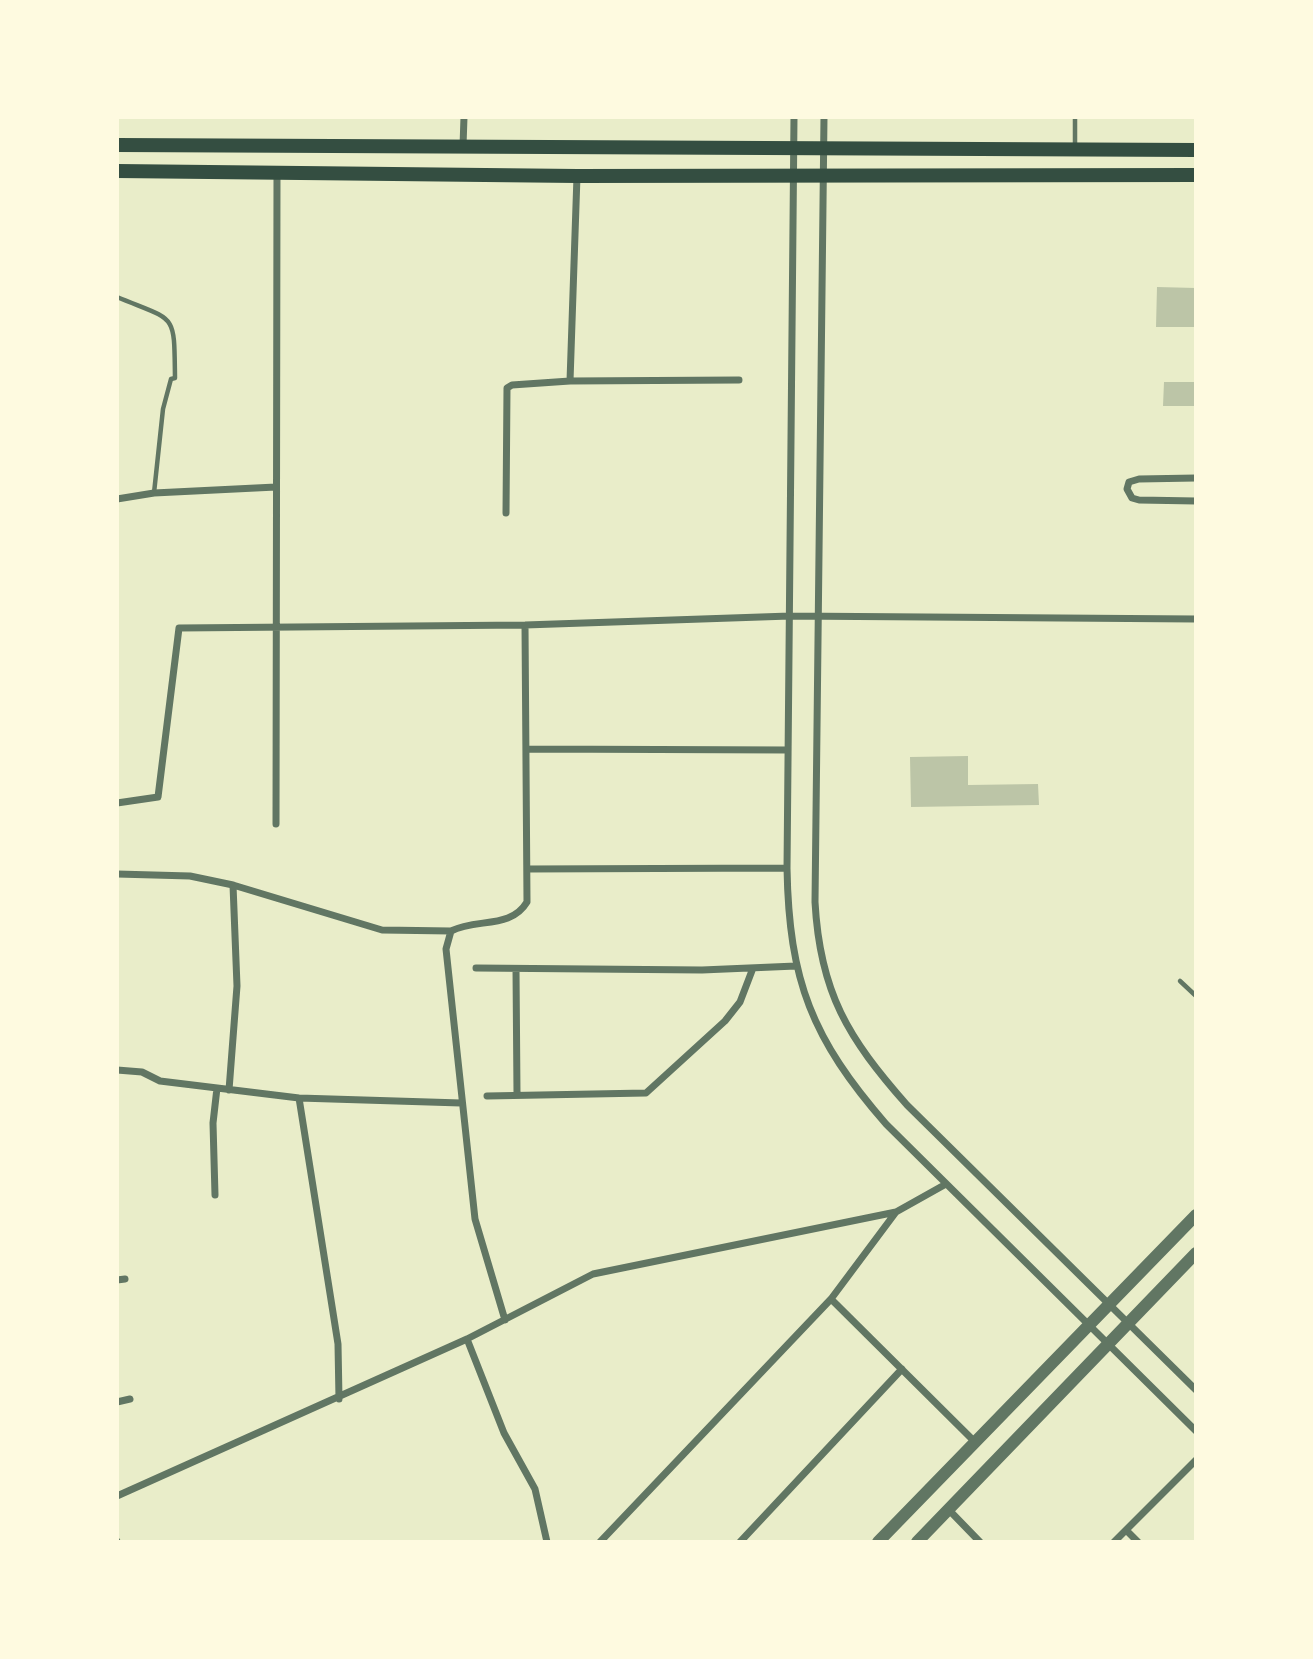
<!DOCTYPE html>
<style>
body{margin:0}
#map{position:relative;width:1313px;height:1659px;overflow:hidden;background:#e9edc9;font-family:Signika,sans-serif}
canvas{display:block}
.frame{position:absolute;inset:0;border:119px solid #fefae0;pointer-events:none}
</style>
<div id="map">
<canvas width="1313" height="1659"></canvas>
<div class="frame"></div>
</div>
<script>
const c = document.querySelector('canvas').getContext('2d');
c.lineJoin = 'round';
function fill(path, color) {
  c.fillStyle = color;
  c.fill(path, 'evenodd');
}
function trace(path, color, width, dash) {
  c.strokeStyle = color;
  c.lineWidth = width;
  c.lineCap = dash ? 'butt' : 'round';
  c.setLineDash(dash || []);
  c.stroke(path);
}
const building = new Path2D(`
 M1157 287 1196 288V327H1156Z
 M1164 382H1196V406H1163Z
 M968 756V785L1038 784 1039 805 911 807 910 757Z`);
const service = new Path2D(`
 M1075 148V117
 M117 297C177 322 174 311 175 378L171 379 163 409 154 493
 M1180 981 1196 996
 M117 1539 119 1542`);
const minor = new Path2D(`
 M794 117 787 868C789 981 812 1039 886 1124L1196 1431
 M824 117 815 902C820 993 848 1038 907 1105L1196 1390
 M463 146 464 117
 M577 176 570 381 739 380
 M1196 478 1139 479 1129 482 1127 489 1132 498 1139 500 1196 501
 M117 499 154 493 276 487
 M506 513 507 388 512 385 570 381
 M527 749 788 750
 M117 803 158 797 179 628 525 625 790 616 1196 619
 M276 824 277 172
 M528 869 787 868
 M117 874 190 876 233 885 382 930 451 931
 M476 968 702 970 796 966
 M516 969 517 1094
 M117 1070 142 1072 160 1081 299 1098 461 1103
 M229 1090 237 986 233 885
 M487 1096 646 1093 725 1021 740 1002 753 968
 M299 1098 338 1344 339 1399
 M215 1195 213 1123 217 1088
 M117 1280 125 1279
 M831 1299 975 1442
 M505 1320 475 1219 446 949 451 931C477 918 511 929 527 902L525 625
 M467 1339 504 1433 535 1489 547 1542
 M117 1402 130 1399
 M117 1496 467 1339 593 1274 896 1212 946 1184
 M948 1509 980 1542
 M1126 1530 1138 1542
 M600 1542 831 1299 896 1212
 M740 1542 902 1369
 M1114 1542 1196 1460`);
const tertiary = new Path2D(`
 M878 1542 1196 1215
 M917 1542 1196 1253`);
const secondary = new Path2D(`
 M117 145 1196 150
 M117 171 577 176 1196 175`);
fill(building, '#bcc5a7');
trace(service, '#617663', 4.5);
trace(minor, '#617663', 7);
trace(tertiary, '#617663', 12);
trace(secondary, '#344e41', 14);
</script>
